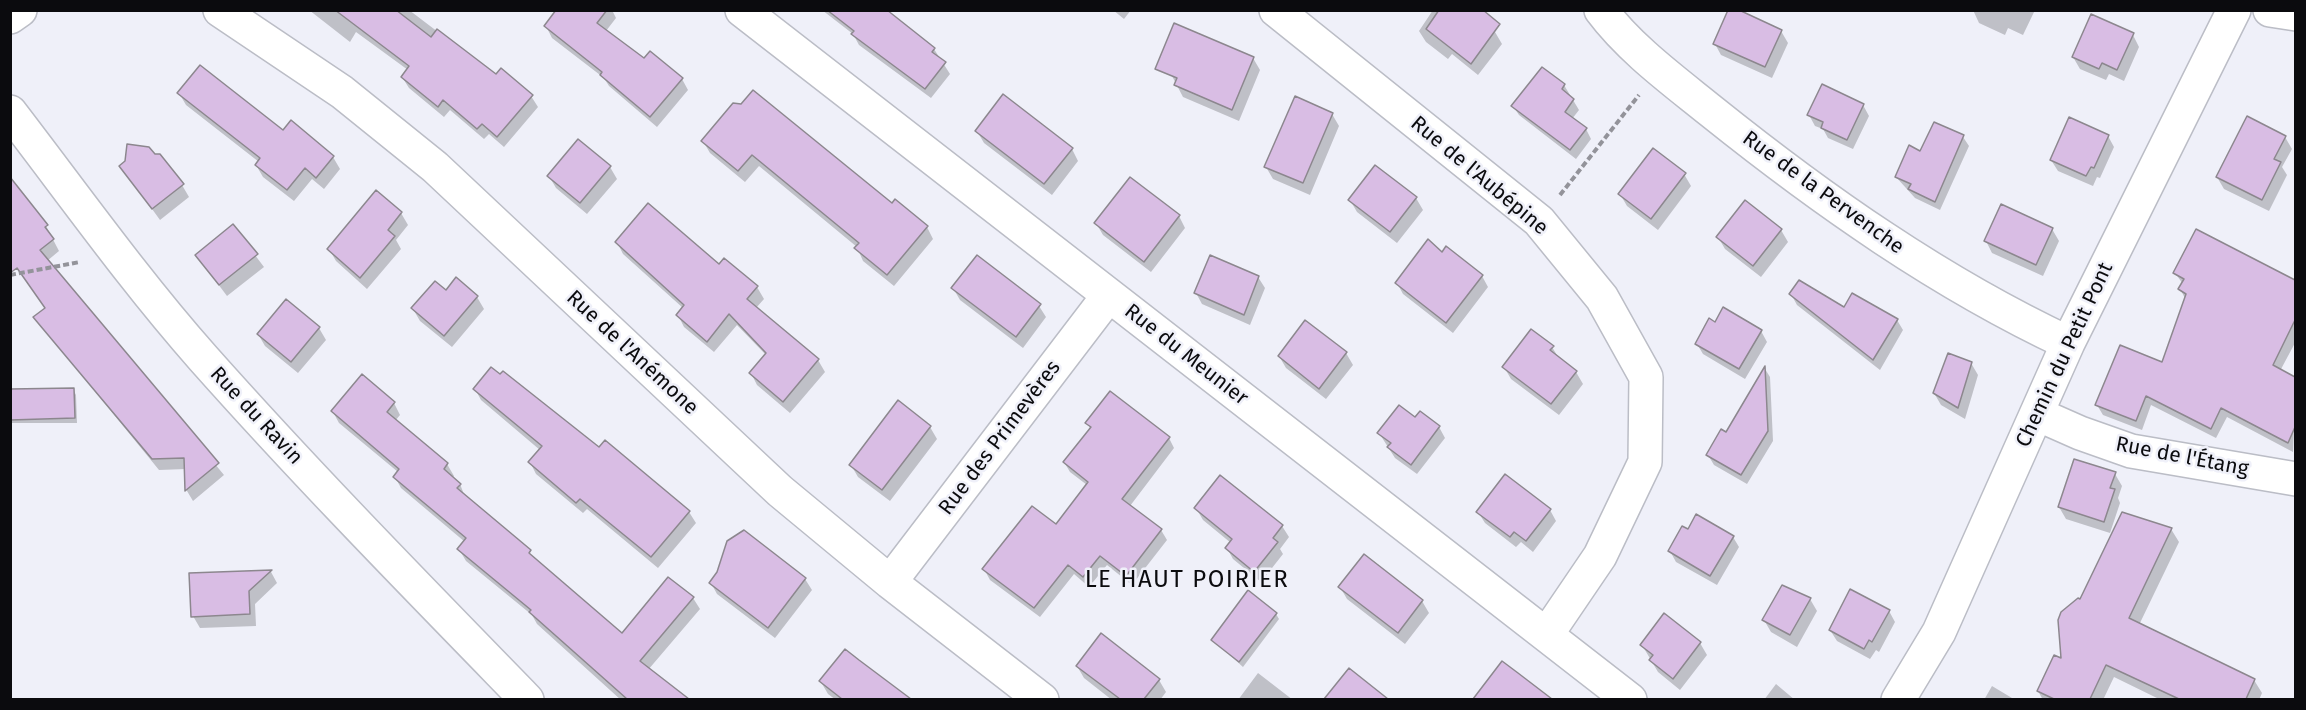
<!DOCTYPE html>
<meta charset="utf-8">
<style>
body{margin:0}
#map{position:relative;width:2306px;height:710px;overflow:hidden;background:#eff0f9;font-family:"Fira Sans",sans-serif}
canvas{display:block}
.frame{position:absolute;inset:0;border:12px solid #0b0b0e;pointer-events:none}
</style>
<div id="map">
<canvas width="2306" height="710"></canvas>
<div class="frame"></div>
</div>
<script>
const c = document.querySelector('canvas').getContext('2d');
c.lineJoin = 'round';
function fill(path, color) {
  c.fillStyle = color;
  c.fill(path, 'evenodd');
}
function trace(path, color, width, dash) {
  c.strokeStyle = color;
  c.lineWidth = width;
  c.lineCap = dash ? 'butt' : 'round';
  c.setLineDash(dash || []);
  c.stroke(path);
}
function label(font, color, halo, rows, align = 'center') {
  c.font = font + ' "Fira Sans",sans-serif';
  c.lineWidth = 5;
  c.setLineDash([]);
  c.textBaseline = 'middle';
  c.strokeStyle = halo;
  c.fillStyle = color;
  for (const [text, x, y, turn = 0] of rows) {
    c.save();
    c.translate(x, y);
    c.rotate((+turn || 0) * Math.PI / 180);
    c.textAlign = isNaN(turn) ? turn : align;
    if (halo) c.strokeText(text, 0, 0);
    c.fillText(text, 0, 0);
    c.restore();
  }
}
const shadow = new Path2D(`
 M309 10H409L496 76 531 96 538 107 504 147 489 134 484 139 450 110 444 117 409 88 402 77 408 70 356 32 350 42Z
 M558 10H612L616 18 606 31 644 60 682 79 688 90 657 127 609 86 604 78 552 38 546 26Z
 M822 10H885L934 49 950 74 931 98 859 45 853 34Z
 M1113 10H1131L1124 19Z
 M1433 10H1467L1495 32 1502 44 1478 75 1452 54 1448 59 1426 42 1419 31Z
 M1973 10H2035L2023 35 2008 28 2005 35 1979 23Z
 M1781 31 1788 43 1772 78 1721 55 1715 44Z
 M2133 35 2139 47 2124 81 2109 74 2106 80 2080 69 2073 57Z
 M1253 58 1260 70 1239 121 1183 97 1172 76Z
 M1564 85 1579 110 1572 119 1586 129 1591 139 1576 159 1519 115 1513 106Z
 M179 93 283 132 291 123 333 157 340 169 324 189 312 179 294 201 263 177 256 165 259 162 186 105Z
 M733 104 927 227 933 239 894 286 863 261 857 247 759 166 745 182 710 153 703 141Z
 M1863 105 1869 116 1853 149 1828 138 1823 129 1815 126 1809 115Z
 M1332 114 1339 126 1310 195 1273 179 1266 167Z
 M1934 124 1963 137 1969 146 1940 210 1915 198 1896 177 1921 153Z
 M977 131 1072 149 1078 161 1052 195 984 143Z
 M2108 136 2114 147 2100 178 2097 177 2093 186 2058 171 2051 160Z
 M2285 137 2292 149 2282 167 2287 175 2269 211 2224 189 2217 177Z
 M578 141 610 167 617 179 587 214 556 188 549 176Z
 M154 155 182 185 189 197 160 220 121 166Z
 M1684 174 1691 186 1658 230 1627 206 1620 194Z
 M10 181 46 226 59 251 47 261 224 475 193 501 187 491 186 469 159 470 35 318 46 309Z
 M1416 198 1423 210 1397 243 1357 212 1350 200Z
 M401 213 408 225 396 240 401 249 367 289 336 261 329 249Z
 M1179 216 1185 228 1151 272 1103 235 1096 223Z
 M233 226 264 267 227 296 197 256Z
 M2052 229 2059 241 2043 276 1992 253 1986 241Z
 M1781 230 1788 242 1761 277 1725 249 1718 237Z
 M2197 231 2296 281V341L2280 371 2296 378 2293 452 2227 417 2216 438 2151 405 2142 430 2103 415 2097 405 2163 364 2186 300 2180 289 2183 284 2175 273Z
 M617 242 719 266 757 287 764 299 756 308 818 360 825 372 790 413 757 385 751 373 766 355 737 325 714 352 684 327 678 315 683 308 623 254Z
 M1442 254 1482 276 1488 287 1453 333 1403 294 1397 283Z
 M1258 277 1265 288 1250 325 1202 304 1196 293Z
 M953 288 1039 306 1046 317 1023 348 960 300Z
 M446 292 477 297 484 309 452 347 420 321 413 309Z
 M1791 294 1897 320 1903 330 1880 370 1797 305Z
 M286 301 319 328 326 340 298 373 265 346 258 334Z
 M1715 324 1761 331 1767 342 1745 379 1703 354 1697 344Z
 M1552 347 1560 360 1576 372 1583 384 1559 415 1511 379 1504 367Z
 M1346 353 1353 365 1326 399 1286 368 1279 356Z
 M1971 363 1978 375 1965 419 1941 405 1934 393Z
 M1765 369 1770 377 1773 441 1747 484 1714 465 1708 455 1727 434Z
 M73 389 76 395 77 423H10V390Z
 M475 389 599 450 689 512 696 523 658 568 587 509 583 513 536 474 530 462 540 450 481 400Z
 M394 403 400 415 395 421 447 464 454 476 452 478 460 484 465 497 622 635 693 598 700 609 648 670 687 700H621L537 624 532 615 466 561 459 549 465 542 401 488 395 477 398 472 339 423 333 412Z
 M1420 413 1439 427 1445 438 1417 474 1395 458 1379 433 1415 419Z
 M1087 423 1169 438 1174 448 1130 506 1161 530 1167 540 1132 585 1107 565 1089 587 1074 574 1040 617 990 580 984 569 1057 526 1087 485 1070 472 1064 462 1091 430Z
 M930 427 937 439 890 501 858 477 851 465Z
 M2115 474 2122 486 2118 498 2120 503 2110 533 2066 519 2059 507Z
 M1196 508 1282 526 1289 537 1280 549 1283 554 1261 582 1233 559 1227 548 1231 543 1203 520Z
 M1550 510 1556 521 1533 552 1521 542 1516 547 1485 523 1478 512Z
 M2171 529 2179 542 2139 625 2254 680 2262 693 2259 700H2161L2114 677 2103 700H2043L2038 691 2062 661 2081 601Z
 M1688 531 1733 537 1739 547 1717 585 1676 562 1670 551Z
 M744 532 805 579 812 590 775 638 717 594 711 583Z
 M271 572 277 583 255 604 256 626 200 628 193 616 191 575Z
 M1340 587 1422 601 1429 613 1405 644 1347 599Z
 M1810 599 1817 611 1797 647 1771 632 1764 620Z
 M1889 611 1895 622 1879 652 1876 650 1870 659 1837 641 1830 630Z
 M1276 614 1279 619 1243 667 1213 640Z
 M1700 643 1707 655 1680 690 1658 672 1642 645Z
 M1502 663 1549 700H1482L1479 694Z
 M1077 666 1159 680 1166 692 1160 700H1112L1084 678Z
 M1349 670 1387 700H1335L1331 693Z
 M1258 673 1293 700H1238Z
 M821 682 903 695 906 700H836L828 694Z
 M1776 684 1795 700H1764Z
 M1992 686 2012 698 2013 700H1984Z`);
const building = new Path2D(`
 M335 10H396L431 37 437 29 496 74 501 68 533 95 497 137 482 124 477 129 443 100 438 107 401 77 409 66Z
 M556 10H607L597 23 644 58 650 51 683 78 650 117 600 75 602 72 544 26Z
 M827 10H887L935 48 932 52 946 62 925 89 851 34 854 31Z
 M1439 10H1483L1500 24 1471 64 1426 29Z
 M1728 10H1739L1782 30 1765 67 1713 44Z
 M2091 14 2134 33 2117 70 2102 63 2099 69 2072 57Z
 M1174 23 1254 57 1232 110 1174 85 1177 78 1155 69Z
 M200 65 283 130 291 120 334 156 316 178 305 168 287 190 255 165 260 158 177 93Z
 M1542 67 1565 84 1562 89 1574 99 1565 112 1587 128 1570 150 1511 106Z
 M1822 84 1864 104 1847 140 1821 128 1823 122 1807 115Z
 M753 90 892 203 895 199 928 226 887 275 854 248 859 243 752 155 738 171 701 141 733 103 741 104Z
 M1003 94 1073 148 1044 184 975 131Z
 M1295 96 1333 113 1303 183 1264 167Z
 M2247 116 2286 136 2274 159 2281 162 2262 200 2216 177Z
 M2069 117 2109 135 2094 168 2091 167 2086 176 2050 160Z
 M1934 122 1964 135 1935 202 1908 189 1911 184 1895 177 1909 145 1920 151Z
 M578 139 611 166 580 203 547 176Z
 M127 144 149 147 155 154H160L184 184 152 209 119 166 125 161Z
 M1653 148 1686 173 1651 219 1618 194Z
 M1375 165 1417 197 1390 232 1348 200Z
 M10 177 48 225 45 227 54 239 40 250 219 463 185 491 184 458 152 459 33 317 45 308 17 268 10 273Z
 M1130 177 1180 215 1144 262 1094 223Z
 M376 190 402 212 388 230 395 236 360 278 327 249Z
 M1745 200 1782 229 1753 266 1716 237Z
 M648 203 719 264 724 258 758 286 747 299 819 359 783 402 749 373 766 353 729 314 707 342 676 315 684 305 615 242Z
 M2001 204 2053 228 2036 265 1984 241Z
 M233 224 258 254 219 285 195 255Z
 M2196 229 2295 280V320L2273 365 2295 377V427L2288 443 2221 408 2211 429 2146 396 2136 421 2095 405 2120 345 2162 362 2186 294 2178 289 2184 279 2173 273Z
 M1428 239 1442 252 1446 246 1483 275 1446 323 1395 283Z
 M977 255 1041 304 1016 337 951 288Z
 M1210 255 1259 276 1244 315 1194 293Z
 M456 277 478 296 444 336 411 308 435 281 446 290Z
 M1799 280 1844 307 1852 293 1898 319 1873 360 1789 294Z
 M286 299 320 327 291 362 257 334Z
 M1723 307 1762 330 1739 369 1695 344 1709 318 1715 322Z
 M1305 320 1347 352 1319 389 1278 356Z
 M1531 329 1554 346 1550 350 1577 371 1551 404 1502 367Z
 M1948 353 1972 362 1958 408 1933 393Z
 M1765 366 1768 431 1741 475 1706 455 1721 429 1726 432Z
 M491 367 500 374 503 371 599 447 605 440 690 511 651 557 580 499 576 503 528 462 542 446 473 389Z
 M362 374 395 402 387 412 448 463 444 469 461 484 457 488 531 550 529 553 622 633 668 577 694 597 640 661 689 699H627L529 612 531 610 457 549 466 538 393 477 399 469 331 411Z
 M74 388 75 418 10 420V389Z
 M1110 391 1170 437 1122 499 1162 529 1126 576 1100 556 1083 577 1068 565 1034 608 982 569 1032 506 1056 524 1088 482 1063 462 1091 427 1085 423Z
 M898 400 931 426 882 490 849 465Z
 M1399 405 1415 417 1420 411 1440 426 1411 465 1387 447 1391 443 1377 433Z
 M2074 459 2116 472 2110 488 2115 489 2104 522 2058 507Z
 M1505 474 1551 509 1526 541 1514 532 1510 537 1476 512Z
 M1220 475 1283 525 1273 538 1278 542 1254 572 1225 548 1232 539 1194 508Z
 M2122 512 2172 528 2129 618 2255 679 2246 699H2179L2106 665 2090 699H2054L2037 691 2054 655 2061 658 2058 620 2061 612 2078 598 2080 599Z
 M1696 514 1734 536 1710 576 1668 551 1682 526 1688 529Z
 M744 530 806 578 768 628 709 583 717 572 727 541Z
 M1364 554 1423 600 1398 633 1338 587Z
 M272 570 249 591 250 614 191 617 189 573Z
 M1782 585 1811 598 1790 635 1762 620Z
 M1850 589 1890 610 1872 642 1869 640 1864 649 1829 630Z
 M1248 590 1277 613 1239 662 1211 640Z
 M1664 613 1701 642 1673 679 1649 660 1653 655 1640 645Z
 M1101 633 1160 679 1144 699H1120L1076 666Z
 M845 649 859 660 911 699H842L819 681Z
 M1502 661 1518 673 1552 699H1473Z
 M1349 668 1388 699H1324Z`);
const path = new Path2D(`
 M1560 195 1639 95
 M10 275 80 262`);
const minor = new Path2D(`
 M220 10 342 92 435 167 780 491 890 582 1042 700
 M742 10 1630 700
 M1276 10 1539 221 1602 298 1646 377 1645 462 1600 556 1547 634
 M1601 10C1630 49 1674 81 1711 111 1822 200 1940 283 2068 343
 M2270 10 2296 14
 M10 17 20 10
 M10 112C73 194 134 280 203 358 307 475 417 587 527 700
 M2037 414 2080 433 2131 451 2296 479
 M890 582 1109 295
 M1898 700 1939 632 2068 343 2234 10`);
const streetNames = [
 ["Rue de l'Aubépine",1479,176,40],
 ["Rue de la Pervenche",1823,193,36],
 ["Rue de l'Anémone",632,353,43],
 ["Rue du Meunier",1186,355,38],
 ["Chemin du Petit Pont",2065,355,-65],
 ["Rue du Ravin",256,416,47],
 ["Rue des Primevères",1000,438,-53],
 ["Rue de l'Étang",2182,457,11]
];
const quarterNames = [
 ["LE HAUT POIRIER",1187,580]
];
fill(shadow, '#0003');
fill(building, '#d9bde4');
trace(building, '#8c878e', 1.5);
trace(minor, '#bbbdc6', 36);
trace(path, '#93939a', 4, [6, 3]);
trace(minor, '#fff', 33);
label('21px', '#0b0b0e', '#eff0f9', streetNames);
c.letterSpacing = '1.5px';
label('24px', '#0b0b0e', '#eff0f9', quarterNames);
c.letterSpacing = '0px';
</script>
